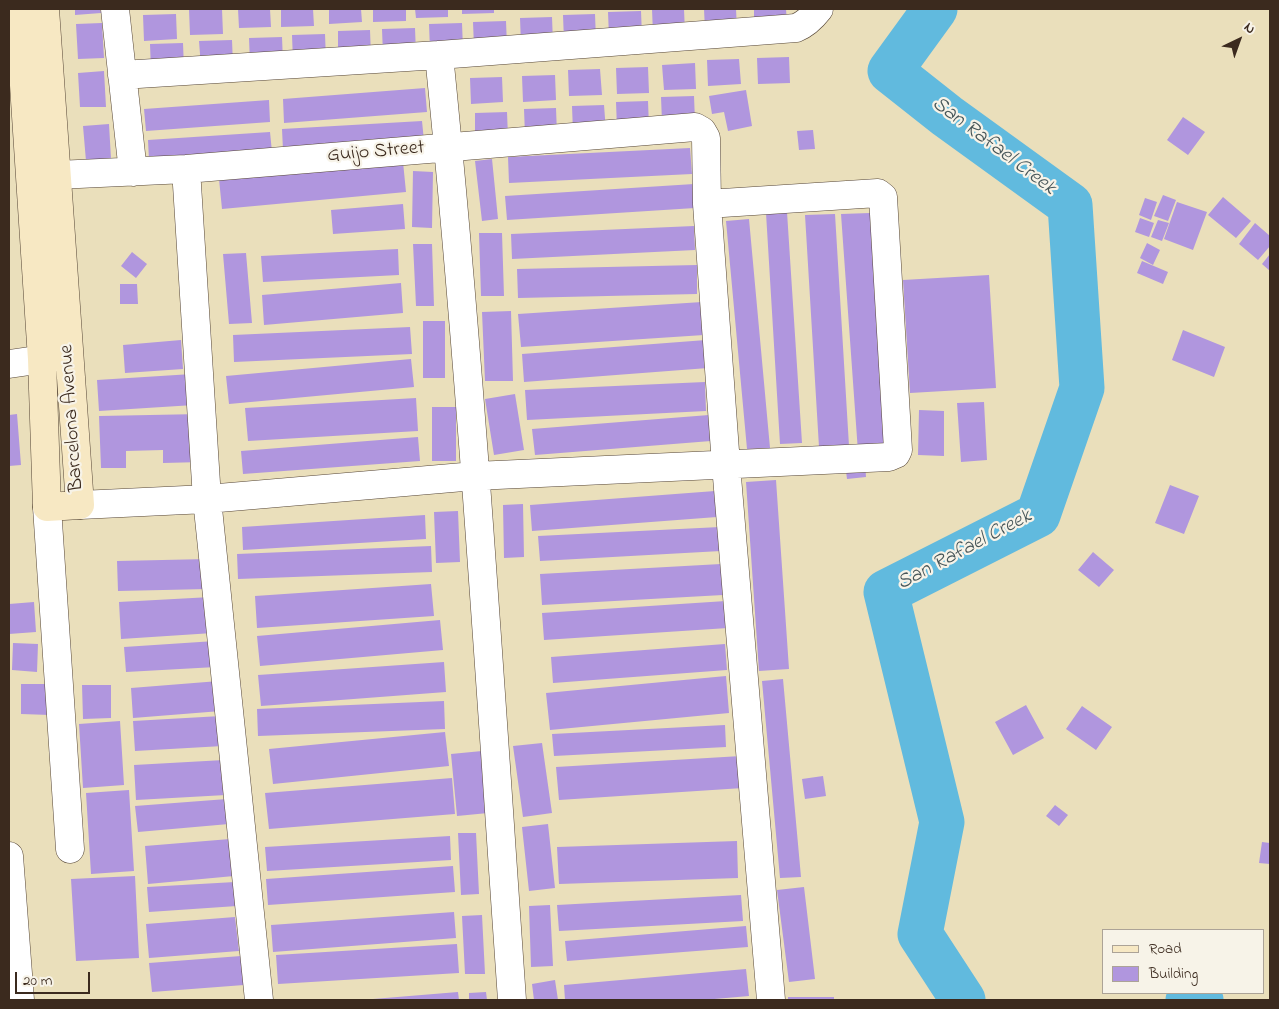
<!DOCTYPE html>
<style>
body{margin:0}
#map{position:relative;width:1279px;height:1009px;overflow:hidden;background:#eadfbb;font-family:"Indie Flower",sans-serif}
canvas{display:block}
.frame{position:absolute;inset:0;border:10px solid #3b2a1e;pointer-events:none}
.legend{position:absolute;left:1102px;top:929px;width:162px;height:65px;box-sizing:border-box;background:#f7f3e8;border:1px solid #aca397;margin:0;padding:6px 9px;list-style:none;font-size:15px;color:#3b2a1e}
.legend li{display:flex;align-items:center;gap:10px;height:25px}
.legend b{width:25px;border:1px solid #aca397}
.north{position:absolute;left:1214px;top:15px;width:50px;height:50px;-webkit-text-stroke:4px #f7f3e8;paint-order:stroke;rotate:42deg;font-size:14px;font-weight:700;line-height:20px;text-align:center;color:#3b2a1e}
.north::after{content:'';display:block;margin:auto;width:18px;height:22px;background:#3b2a1e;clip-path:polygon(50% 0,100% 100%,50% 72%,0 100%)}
.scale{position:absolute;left:15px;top:972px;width:75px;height:22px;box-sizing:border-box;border:2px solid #3b2a1e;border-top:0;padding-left:6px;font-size:15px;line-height:18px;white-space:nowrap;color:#3b2a1e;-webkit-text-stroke:4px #f7f3e8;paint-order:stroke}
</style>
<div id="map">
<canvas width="1279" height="1009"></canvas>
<div class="frame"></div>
<ul class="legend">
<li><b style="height:6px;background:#f7e8c3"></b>Road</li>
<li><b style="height:14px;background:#b096de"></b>Building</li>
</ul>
<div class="north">N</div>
<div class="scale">20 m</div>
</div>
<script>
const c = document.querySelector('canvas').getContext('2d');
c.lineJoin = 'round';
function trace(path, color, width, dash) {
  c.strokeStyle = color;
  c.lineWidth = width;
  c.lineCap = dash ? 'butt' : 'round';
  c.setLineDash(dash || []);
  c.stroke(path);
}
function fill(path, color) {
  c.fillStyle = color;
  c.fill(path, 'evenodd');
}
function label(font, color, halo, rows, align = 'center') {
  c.font = font + ' "Indie Flower",sans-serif';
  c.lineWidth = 4.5;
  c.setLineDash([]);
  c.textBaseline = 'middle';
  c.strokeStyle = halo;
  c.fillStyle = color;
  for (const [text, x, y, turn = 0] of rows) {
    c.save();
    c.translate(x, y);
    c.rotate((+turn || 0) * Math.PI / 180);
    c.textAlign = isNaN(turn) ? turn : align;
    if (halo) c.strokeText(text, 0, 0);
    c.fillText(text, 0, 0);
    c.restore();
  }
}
const river = new Path2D(`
 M935 9 890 71 947 116 1070 205 1082 388 1038 515 886 592 942 822 920 934 963 1000
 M1188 1000 1198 998 1201 1000`);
const building = new Path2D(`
 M75 9H100L101 13 75 15Z
 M189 9H222L223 34 190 35Z
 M238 9H270L271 27 239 28Z
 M281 9H313L314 26 281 27Z
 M329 9H361L362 22 329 24Z
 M373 9H406V21L373 22Z
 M415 9H448V17L416 18Z
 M462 9H494V13L462 14Z
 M652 9H684L685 33 653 34Z
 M704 9H736L737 29 705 30Z
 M754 9H786L787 23 754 25Z
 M641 11 642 36 609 37 608 12Z
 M176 14 177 39 144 41 143 15Z
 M595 14 596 40 564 41 563 15Z
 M552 17 553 43 521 44 520 18Z
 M506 21 507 46 474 47 473 22Z
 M102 23 104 58 78 59 76 24Z
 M462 23 463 49 430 50 429 24Z
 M415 28 416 54 383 55 382 29Z
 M370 30 371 56 338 57V31Z
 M325 34 326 60 293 61 292 35Z
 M282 37 283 62 250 63 249 38Z
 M232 40 233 65 201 67 199 41Z
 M183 43 184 69 151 70 150 44Z
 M789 57 790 83 758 84 757 58Z
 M739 59 741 84 708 86 707 60Z
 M695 63 696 89 664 90 662 65Z
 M648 67 649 93 617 94 616 68Z
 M600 69 602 95 569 96 568 70Z
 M104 71 106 107H80L78 73Z
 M555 75 556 100 523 102 522 76Z
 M502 77 503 102 471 104 470 78Z
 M425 88 427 112 284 123 283 99Z
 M746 90 752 126 728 131 724 112 712 114 709 96Z
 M694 96 695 121 662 122 661 97Z
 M269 100 270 122 146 131 144 109Z
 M648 101 649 127 617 128 616 102Z
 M604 105 606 131 573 132 572 106Z
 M556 108 557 134 525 135 524 109Z
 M507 112 508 137 475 138V113Z
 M1183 117 1205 132 1188 155 1167 140Z
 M422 121 424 141 283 150 282 129Z
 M109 124 111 159 86 161 83 126Z
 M813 130 815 149 799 150 797 131Z
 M270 132 272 152 149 160 148 140Z
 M690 148 692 174 509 183 508 157Z
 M492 159 498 219 482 221 475 161Z
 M403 162 406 192 222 209 219 179Z
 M413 171 433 172 432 228 412 227Z
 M694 184 695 208 507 220 505 196Z
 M1163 195 1176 200 1168 221 1154 216Z
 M1223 197 1251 221 1236 238 1208 215Z
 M1145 198 1157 202 1151 220 1139 215Z
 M1177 202 1207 212 1193 250 1164 239Z
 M403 204 405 229 333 234 331 210Z
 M787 212 802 443 780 444 766 213Z
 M870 213 886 451 858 452 841 214Z
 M835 214 849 446 819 447 805 215Z
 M1140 218 1154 223 1149 237 1135 232Z
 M749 219 770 448 747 449 726 221Z
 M1158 220 1169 223 1162 241 1151 237Z
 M1255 223 1270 236V246L1258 260 1239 244Z
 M694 226 695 250 512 259 511 234Z
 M479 233H502L504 296H481Z
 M1147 243 1160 250 1153 265 1140 258Z
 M413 244H432L434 306H416Z
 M398 249 399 275 263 282 261 256Z
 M132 252 147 264 136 278 121 266Z
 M246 253 252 323 229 324 223 254Z
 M1270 254V271L1262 264Z
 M1142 261 1168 272 1163 284 1137 273Z
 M697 265V294L518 298 517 269Z
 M989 275 996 388 910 393 903 280Z
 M401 283 403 313 264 325 262 295Z
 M120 284H137L138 304H120Z
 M702 302 704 335 521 347 518 314Z
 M511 311 513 381H485L482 312Z
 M423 321H445V378H423Z
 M410 327 412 354 234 362 233 335Z
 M1183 330 1225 347 1214 377 1172 360Z
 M181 340 183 369 125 373 123 345Z
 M706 340 708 368 524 382 522 354Z
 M411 359 414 387 229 404 226 376Z
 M192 374 194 405 99 411 97 380Z
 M705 382 706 411 527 420 525 390Z
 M515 394 524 450 494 455 485 399Z
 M416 398 418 431 248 441 245 408Z
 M984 402 987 460 961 462 957 403Z
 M432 407H456V461H432Z
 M919 410 944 411V456L918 455Z
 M17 414 21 465 9 466V415Z
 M201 414 202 462 163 463V450L126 451V468H101L99 416Z
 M709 415 711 441 535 455 532 429Z
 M418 437 420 461 243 474 241 451Z
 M865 462 866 477 847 479 845 463Z
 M776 480 789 669 759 671 746 482Z
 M1170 485 1199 496 1184 534 1155 523Z
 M715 491 717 517 532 531 530 505Z
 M523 504 524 557 504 558 503 505Z
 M458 511 460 562 436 563 434 512Z
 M425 515 426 539 243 550 242 527Z
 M720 527 721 551 540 561 538 536Z
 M431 546 432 572 238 579 237 554Z
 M1093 552 1114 570 1099 587 1078 570Z
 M208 559V589L118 591 117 561Z
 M721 564 723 595 542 605 540 574Z
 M431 584 434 616 257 628 255 596Z
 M211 597 213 633 121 639 119 602Z
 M726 601 728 628 544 640 542 613Z
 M34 602 36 632 9 634V604Z
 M440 620 443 650 260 666 257 636Z
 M215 641 216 667 126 672 124 647Z
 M13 643 38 644 37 672 12 670Z
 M725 644 727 670 553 683 551 657Z
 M444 662 446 692 261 706 258 675Z
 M726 676 729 713 550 730 546 693Z
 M783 679 801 877 780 878 762 681Z
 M219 681 221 711 133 718 131 688Z
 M21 684H50V715L21 714Z
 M82 685H111V718L83 719Z
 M444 701 445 729 258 736 257 709Z
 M1026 705 1044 738 1013 755 995 722Z
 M1082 706 1112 727 1096 750 1066 729Z
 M221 716 223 746 135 751 133 721Z
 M120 721 124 785 83 788 79 724Z
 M725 725 726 747 554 756 552 734Z
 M445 732 449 766 273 784 269 749Z
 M542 743 552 813 523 817 513 746Z
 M482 751 488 813 457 816 451 754Z
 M741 756 743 788 559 800 556 767Z
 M224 760 226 795 136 800 134 765Z
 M823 776 826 796 805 799 802 779Z
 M452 778 455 814 269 829 265 793Z
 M129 790 134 871 91 874 86 793Z
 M227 799 229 824 138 832 135 806Z
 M1055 805 1068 815 1059 826 1046 816Z
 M548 824 555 888 529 891 522 827Z
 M458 833H476L479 894 461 895Z
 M450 836 451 860 267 871 265 847Z
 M230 839 234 876 148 884 145 846Z
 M737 841 738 878 559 884 557 847Z
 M1262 842 1270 843V864L1259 863Z
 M453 866 455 892 268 905 266 879Z
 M135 876 139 958 76 961 71 879Z
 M235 882 237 906 149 912 147 887Z
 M804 887 815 979 789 982 777 890Z
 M741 895 743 921 559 931 557 905Z
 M550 905 553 966 531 967 529 906Z
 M454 912 456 938 273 952 271 925Z
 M482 915 485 974H465L462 916Z
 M235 917 239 951 149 958 146 924Z
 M746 926 748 947 567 961 565 941Z
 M457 944 459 973 278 984 276 955Z
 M241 956 244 985 152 992 149 963Z
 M746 969 749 996 703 1000H565L564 985Z
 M555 980 558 1000H534L532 984Z
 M458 992 459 1000H373V999Z
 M486 992 487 1000H469V993Z
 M788 997H834V1000H788Z`);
const street = new Path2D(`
 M115 9 133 172
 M439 55C471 370 490 685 512 1000
 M122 75 439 55 796 28C806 24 812 18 819 9
 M186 169 207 499 259 1000
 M57 175 186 169 695 127 702 131 706 138 707 204 726 465 771 1000
 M9 364 64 356
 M80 505 207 499 475 476 889 457 896 454 898 450 883 197 878 193 707 204
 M47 507 70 849
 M9 856 20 1000`);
const secondary = new Path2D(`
 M19 9 42 359 47 507 80 505 45 9`);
const streetNames = [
 ["Guijo Street",376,153,-5],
 ["Barcelona Avenue",73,418,-94]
];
const waterNames = [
 ["San Rafael Creek",993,147,37],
 ["San Rafael Creek",965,551,-28]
];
trace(river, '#61bade', 45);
fill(building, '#b096de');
trace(street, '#554536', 29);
trace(secondary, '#554536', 29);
trace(street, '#fff', 28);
trace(secondary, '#f7e8c3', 28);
label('20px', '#3b2a1e', '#f7f3e8', streetNames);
label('italic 21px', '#465558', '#f7f3e8', waterNames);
</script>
